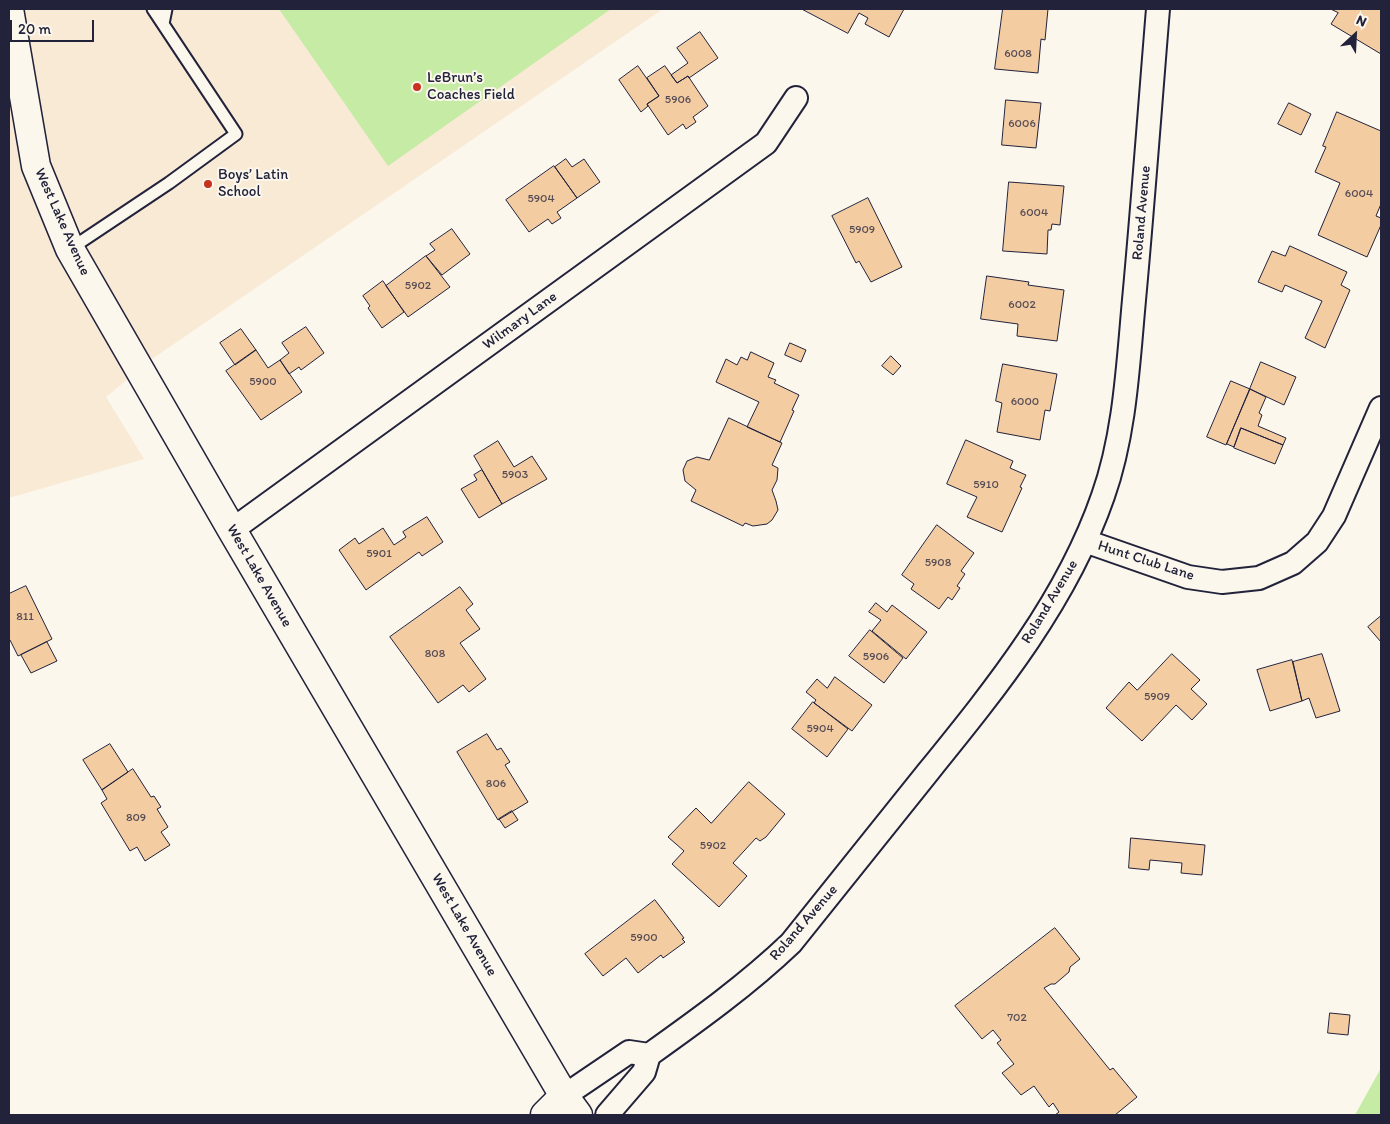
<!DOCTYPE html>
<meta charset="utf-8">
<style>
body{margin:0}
#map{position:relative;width:1390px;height:1124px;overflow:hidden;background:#fbf7ec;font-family:Itim,sans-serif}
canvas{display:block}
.frame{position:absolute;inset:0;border:10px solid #22223b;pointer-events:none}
.north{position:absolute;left:1330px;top:10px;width:50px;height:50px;-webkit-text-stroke:4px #fbf7ec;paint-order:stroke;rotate:25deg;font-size:14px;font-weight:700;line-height:20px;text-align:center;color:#22223b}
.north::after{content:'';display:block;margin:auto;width:18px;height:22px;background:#22223b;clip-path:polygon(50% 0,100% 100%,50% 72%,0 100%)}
.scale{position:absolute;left:10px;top:20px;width:84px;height:22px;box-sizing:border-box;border:2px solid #22223b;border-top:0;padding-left:6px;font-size:15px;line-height:18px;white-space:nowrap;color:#22223b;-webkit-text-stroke:4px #fbf7ec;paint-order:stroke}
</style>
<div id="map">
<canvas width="1390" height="1124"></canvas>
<div class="frame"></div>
<div class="north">N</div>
<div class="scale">20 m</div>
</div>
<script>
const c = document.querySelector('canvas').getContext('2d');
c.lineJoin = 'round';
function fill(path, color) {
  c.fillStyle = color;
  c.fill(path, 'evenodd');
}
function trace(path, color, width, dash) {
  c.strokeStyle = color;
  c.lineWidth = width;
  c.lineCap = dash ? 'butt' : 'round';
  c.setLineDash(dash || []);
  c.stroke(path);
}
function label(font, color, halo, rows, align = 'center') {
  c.font = font + ' Itim,sans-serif';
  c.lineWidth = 4;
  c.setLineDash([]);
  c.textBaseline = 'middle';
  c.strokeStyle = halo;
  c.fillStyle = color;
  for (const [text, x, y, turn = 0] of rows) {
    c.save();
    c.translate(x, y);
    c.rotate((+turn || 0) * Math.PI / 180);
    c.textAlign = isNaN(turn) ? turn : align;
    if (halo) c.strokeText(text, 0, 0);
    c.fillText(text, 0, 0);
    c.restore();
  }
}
const built = new Path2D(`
 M9 9H663L152 359 106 397 144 459 9 498Z`);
const green = new Path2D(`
 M279 9H611L388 166Z
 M1381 1068V1115H1355Z`);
const building = new Path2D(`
 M802 9H904L889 37 865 24 868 18 859 13 848 33Z
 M1003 9H1048L1045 40 1041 39 1038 73 995 69Z
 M1331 9H1381V54L1331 24 1338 13Z
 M700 32 718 58 689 78 688 76 677 83 671 75 688 63 677 48Z
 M638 66 659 96 647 104 648 106 641 112 619 80Z
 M665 66 677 83 688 76 708 106 693 117 696 122 686 129 683 124 668 135 647 104 659 96 647 78Z
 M1006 100 1041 103 1036 148 1002 145Z
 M1289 103 1311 114 1301 135 1278 124Z
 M1337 112 1381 131V204L1376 216 1381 218V225L1367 257 1318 235 1340 183 1315 172 1326 147 1323 146Z
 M566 159 572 167 584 159 600 182 577 198 555 167Z
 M554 166 577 198 557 212 561 218 552 224 548 219 529 232 506 200Z
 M1009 182 1064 186 1060 225 1052 224 1051 230H1048L1047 254 1003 251Z
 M868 198 902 267 871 282 859 261 856 263 832 216Z
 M452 229 470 254 442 275 426 256 435 250 430 244Z
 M1290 246 1347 272 1341 285 1350 290 1325 348 1305 338 1322 301 1285 285 1282 292 1258 282 1272 251 1285 256Z
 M426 256 450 287 408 317 386 286Z
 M987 276 1029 282 1028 285 1064 290 1057 341 1017 336 1018 324 981 319Z
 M383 281 404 312 382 328 368 308 370 306 363 296Z
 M306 327 324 353 301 370 299 367 289 374 280 360 289 353 282 343Z
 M241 329 256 350 235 365 220 343Z
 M790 343 806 350 801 362 785 355Z
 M256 350 268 368 280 360 302 392 261 420 226 371Z
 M751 352 774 363 768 377 776 380 774 383 799 395 792 410 794 411 780 442 747 427 759 402 716 382 726 359 737 365 741 357 747 360Z
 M891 356 901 366 893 375 882 366Z
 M1261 362 1296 377 1284 405 1250 389Z
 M1003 364 1057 374 1050 411 1045 410 1040 440 997 432 1002 403 996 401Z
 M1231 381 1250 389 1226 445 1207 437Z
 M1250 389 1266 397 1259 413 1262 415 1258 426 1286 438 1283 445 1241 428 1234 447 1227 444Z
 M729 418 782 443 772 465 778 468 777 480 772 490 776 501 778 510 772 520 767 524 753 526 745 523 743 526 691 501 696 490 685 481 683 470 687 461 697 457 709 460Z
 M1241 428 1283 445 1275 464 1234 448Z
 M966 440 1013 461 1010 468 1026 475 1020 487 1022 488 1002 532 967 517 977 497 947 484Z
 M498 441 514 467 532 456 547 479 502 504 474 456Z
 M482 470 502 504 479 518 461 489 477 480 474 475Z
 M427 517 443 542 422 556 419 552 366 590 339 550 355 538 359 544 383 528 394 545 406 537 403 532Z
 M937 525 974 553 961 571 965 574 957 586 960 588 952 600 948 597 939 609 911 589 914 584 902 575Z
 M26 586 52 639 18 656 10 640 9 641V594Z
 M460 587 473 604 466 610 480 629 460 643 486 679 469 692 463 685 438 703 390 637Z
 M876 603 887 612 892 605 927 632 906 659 872 631 881 620 869 612Z
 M1381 616V642L1368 627Z
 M870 630 903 658 884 683 849 656Z
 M47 642 57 661 31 673 21 655Z
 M1172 654 1200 680 1191 689 1207 704 1192 720 1176 705 1142 741 1106 708 1129 682 1137 690Z
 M1322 654 1340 711 1316 718 1309 698 1302 701 1293 662Z
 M1292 660 1302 701 1270 711 1257 670Z
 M835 677 872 705 852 731 814 703 816 700 806 692 817 679 827 688Z
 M813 702 848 729 827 757 792 729Z
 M487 734 497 750 501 748 510 762 505 765 528 802 498 820 457 752Z
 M110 744 128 772 102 790 83 760Z
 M133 769 151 797 154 796 161 807 157 809 168 827 161 832 170 845 145 861 137 847 130 851 101 803 107 799 102 790Z
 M749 782 785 814 766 837 760 841 756 838 733 863 747 876 719 907 672 864 684 851 668 837 696 808 711 823Z
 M512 811 518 820 505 828 499 819Z
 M1131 838 1205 845 1202 875 1181 873 1182 863 1150 860 1149 870 1129 868Z
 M655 900 684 938 682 939 685 942 663 958 661 955 638 973 626 958 603 976 585 954Z
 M1055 928 1080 959 1070 967 1069 972 1055 984H1051L1044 988 1110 1070 1113 1068 1137 1097 1115 1115H1055L1059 1112 1053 1103 1049 1107 1034 1086 1021 1095 1002 1073 1014 1064 997 1043 1001 1040 993 1030 982 1039 955 1006Z
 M1330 1013 1350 1015 1348 1035 1328 1033Z`);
const lane = new Path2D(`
 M163 24 166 9
 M70 249 169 183 236 134 153 9`);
const street = new Path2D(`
 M232 530 766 143 796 98
 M1085 541 1188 577 1222 582 1259 578 1293 563 1317 542 1334 516 1381 408
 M564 1096 629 1052 649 1055
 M607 1115 644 1072 649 1055C698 1020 747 985 791 943 837 886 882 829 928 772 997 687 1067 600 1103 496 1125 434 1128 365 1134 300 1143 203 1150 106 1158 9`);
const secondary = new Path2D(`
 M9 9 36 166 70 249 232 530 564 1096 578 1115
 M545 1115 564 1096`);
const markers = [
 [417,87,5,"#c8321e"],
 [208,184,5,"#c8321e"]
];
const numberNames = [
 ["6008",1018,54],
 ["5906",678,100],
 ["6006",1022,124],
 ["6004",1359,194],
 ["5904",541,199],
 ["6004",1034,213],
 ["5909",862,230],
 ["5902",418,286],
 ["6002",1022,305],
 ["5900",263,382],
 ["6000",1025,402],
 ["5903",515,475],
 ["5910",986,485],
 ["5901",379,554],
 ["5908",938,563],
 ["811",25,617],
 ["808",435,654],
 ["5906",876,657],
 ["5909",1157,697],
 ["5904",820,729],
 ["806",496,784],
 ["809",136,818],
 ["5902",713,846],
 ["5900",644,938],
 ["702",1017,1018]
];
const poiNames = [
 ["LeBrun’s",427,78],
 ["Coaches Field",427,95],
 ["Boys’ Latin",218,175],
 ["School",218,192]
];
const streetNames = [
 ["Roland Avenue",1142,213,-85],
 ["West Lake Avenue",62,222,66],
 ["Wilmary Lane",520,321,-36],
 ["Hunt Club Lane",1146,561,18],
 ["West Lake Avenue",259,576,60],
 ["Roland Avenue",1050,602,-59],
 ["Roland Avenue",804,923,-49],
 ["West Lake Avenue",464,925,60]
];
fill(built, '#f9ead6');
fill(green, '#c6eba5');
fill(building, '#f3cca2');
trace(building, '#22223b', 1);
trace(lane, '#22223b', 15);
trace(street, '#22223b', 26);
trace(secondary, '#22223b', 31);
trace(lane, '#fbf7ec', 11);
trace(street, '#fbf7ec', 22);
trace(secondary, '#fbf7ec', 28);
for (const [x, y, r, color] of markers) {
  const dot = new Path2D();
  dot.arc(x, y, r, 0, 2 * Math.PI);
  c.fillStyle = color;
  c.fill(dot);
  trace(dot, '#fbf7ec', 2);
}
label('12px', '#564c55', null, numberNames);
label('15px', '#22223b', '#fbf7ec', poiNames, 'left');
label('15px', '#22223b', '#fbf7ec', streetNames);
</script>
